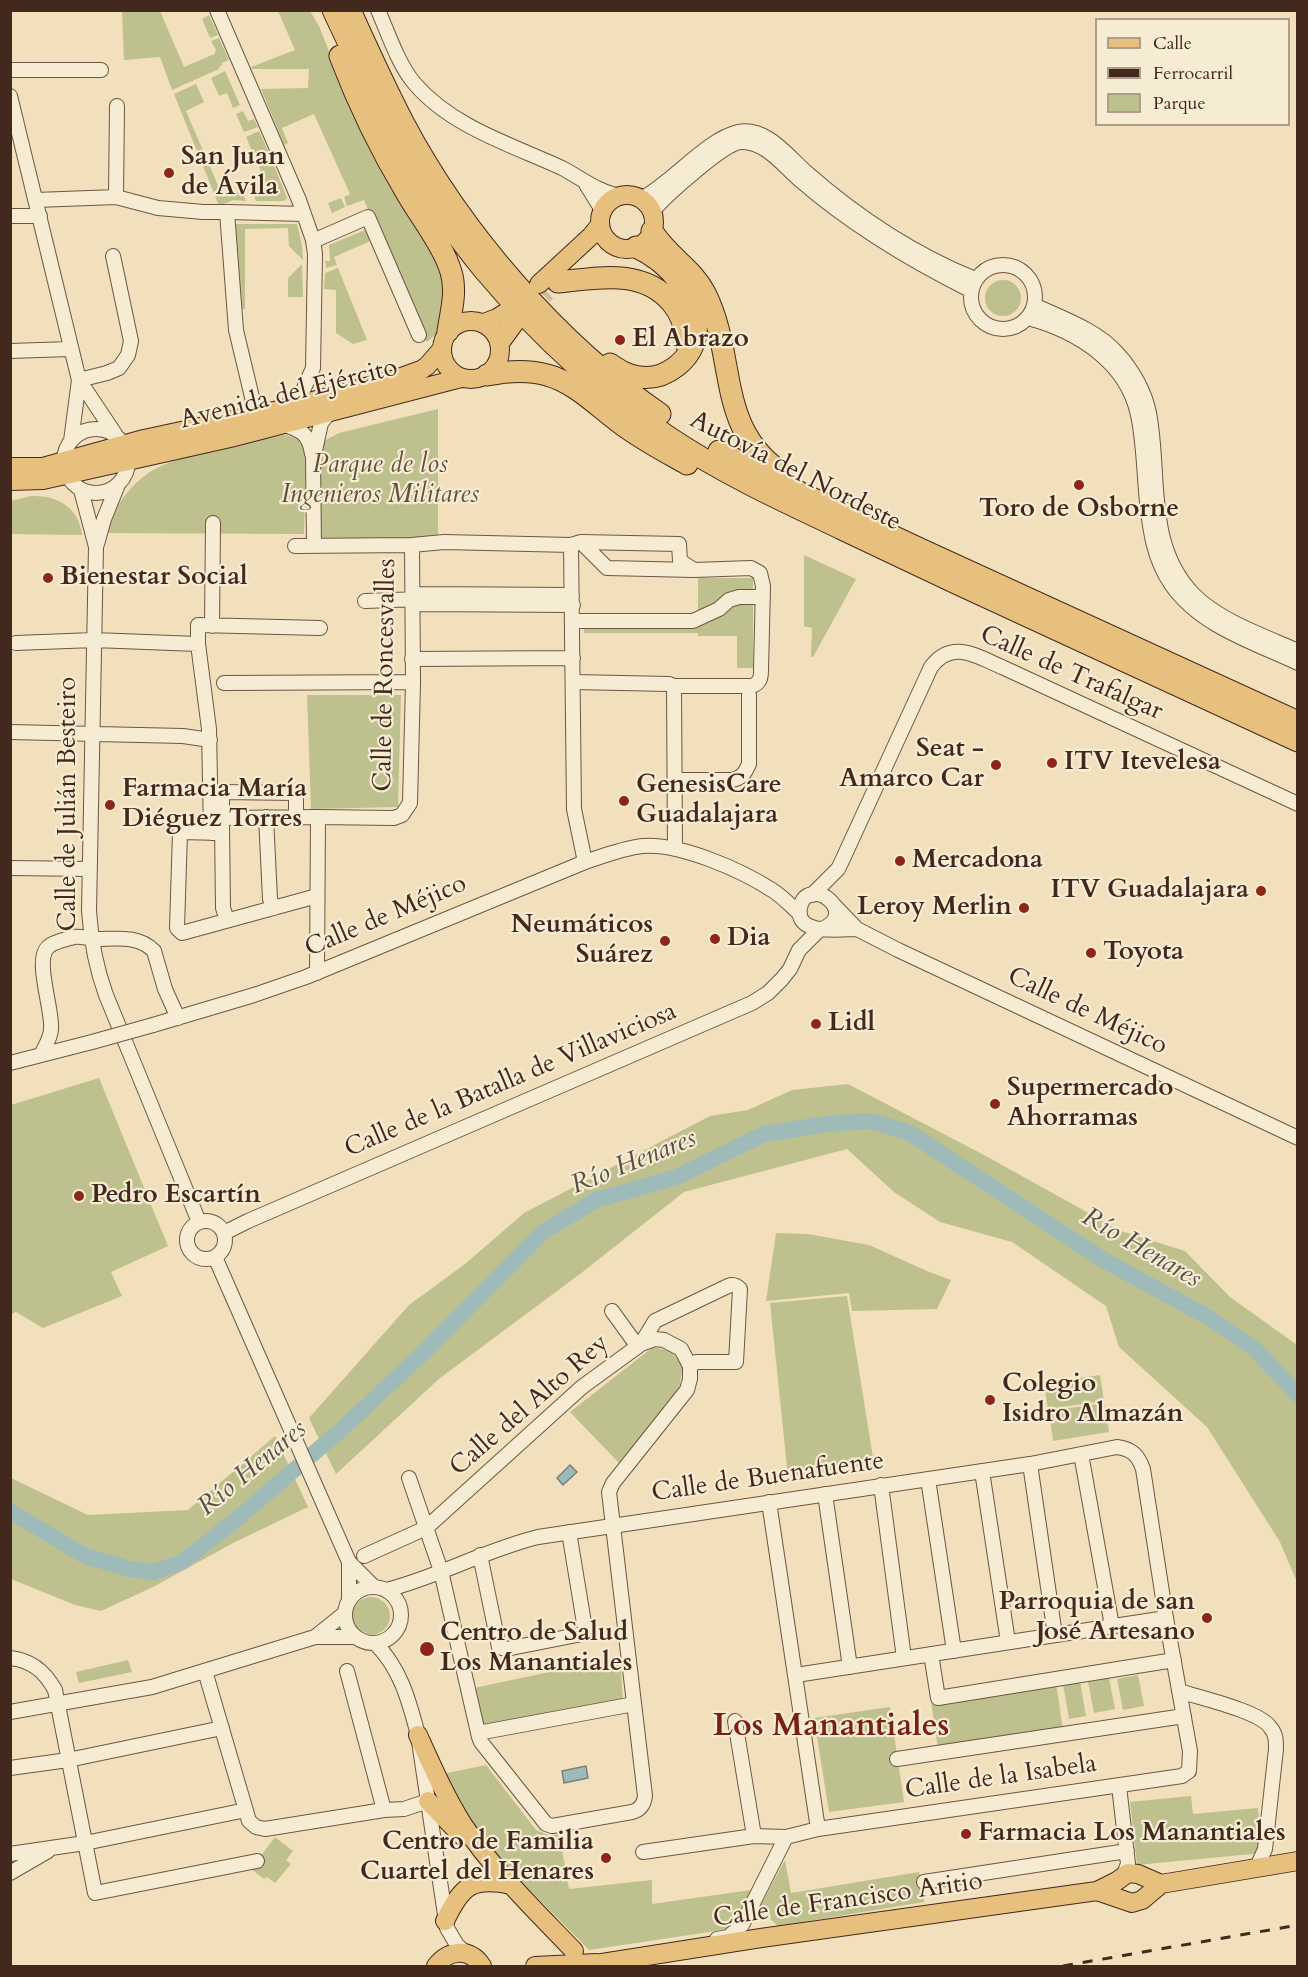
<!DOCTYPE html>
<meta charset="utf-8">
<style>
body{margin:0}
#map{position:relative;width:1308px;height:1977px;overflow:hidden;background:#f1e0bb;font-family:Cardo,serif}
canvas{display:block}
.frame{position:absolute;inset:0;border:12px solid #43281d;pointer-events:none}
.legend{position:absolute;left:1095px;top:18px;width:195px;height:108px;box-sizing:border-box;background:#f6ebd3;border:2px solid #ae9d8a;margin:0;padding:8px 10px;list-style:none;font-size:18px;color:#43281d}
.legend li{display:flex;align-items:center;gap:12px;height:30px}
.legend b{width:30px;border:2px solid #ae9d8a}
</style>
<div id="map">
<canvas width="1308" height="1977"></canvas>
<div class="frame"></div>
<ul class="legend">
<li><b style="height:8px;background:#e8c07e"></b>Calle</li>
<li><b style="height:8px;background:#43281d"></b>Ferrocarril</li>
<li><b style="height:16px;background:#bec18d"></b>Parque</li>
</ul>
</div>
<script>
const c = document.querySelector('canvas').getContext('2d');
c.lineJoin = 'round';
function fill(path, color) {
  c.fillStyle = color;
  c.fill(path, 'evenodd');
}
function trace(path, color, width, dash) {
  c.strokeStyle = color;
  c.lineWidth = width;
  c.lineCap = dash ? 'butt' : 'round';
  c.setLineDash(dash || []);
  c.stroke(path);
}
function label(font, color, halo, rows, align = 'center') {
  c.font = font + ' Cardo,serif';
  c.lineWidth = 4.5;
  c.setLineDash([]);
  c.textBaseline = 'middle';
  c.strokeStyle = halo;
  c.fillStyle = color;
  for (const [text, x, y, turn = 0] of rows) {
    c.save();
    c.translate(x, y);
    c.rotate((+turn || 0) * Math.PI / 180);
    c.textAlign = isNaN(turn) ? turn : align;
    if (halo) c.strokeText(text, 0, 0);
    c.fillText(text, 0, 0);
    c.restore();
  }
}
const green = new Path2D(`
 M122 11H160L184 67 212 55H214L216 50 211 41 219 38 229 60 222 63V65L219 67V69L172 90 160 57 124 60Z
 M278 11H310L319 26 345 91 412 218 440 268 444 282V315L435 335 427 342 421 333 364 200 347 206 344 197 350 194 314 114 282 128 288 143 284 145 261 89 308 88 309 69H252L251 67 295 50Z
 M209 15 218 35 210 38 202 19Z
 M225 71 240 105 233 108 227 93 219 96 211 78Z
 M196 84 204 102 186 111 223 197 241 190 246 201 233 200 219 206 174 94Z
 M243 111 248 121 254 119 258 127 244 132 236 114Z
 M259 131 269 153 255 159 246 137Z
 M271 158 287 198 284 201H256L250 186 264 179 258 164Z
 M341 198 345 207 332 213 328 203Z
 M232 224H297L302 245 303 260 289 246 288 228 245 229V309H239Z
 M370 228 375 239 334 257 337 265 326 268 325 261H330L329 245Z
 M302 264 303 297H288V278Z
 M338 268 365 335 367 340 353 344 336 333V290L324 289 325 273Z
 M985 298a18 18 0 1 1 36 0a18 18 0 1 1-36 0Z
 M438 409V539H321L320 451 322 442 339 433Z
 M284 435C291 436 296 436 301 442 309 453 304 517 304 534L102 533C113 512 124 492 143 477 170 454 247 443 284 435Z
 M31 496C57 495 79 507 82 535L11 534V501Z
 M804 555 856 579 813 657H811L812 628 804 626Z
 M698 578H753V668H737V636H698V633H584V624L698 623Z
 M307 695H401L398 807 311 809Z
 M99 1078 168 1246 111 1272 122 1296 43 1328 16 1312 11 1314V1105Z
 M848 1084 984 1155 1121 1231 1185 1251 1230 1297 1297 1345V1582L1280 1542 1207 1427 1119 1347 1106 1306 1012 1242 940 1222 894 1192 847 1149 684 1192 580 1274 440 1378 336 1474 309 1418 409 1305 465 1264 524 1213 710 1116 748 1110 792 1090Z
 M776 1233 808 1234 869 1245 927 1271 951 1280 937 1309 852 1311 849 1293 766 1301Z
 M847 1296 874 1464 788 1477 770 1303Z
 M653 1347 671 1351 683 1366 679 1388 619 1463 570 1412Z
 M1100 1375 1104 1401 1048 1409 1044 1383Z
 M1104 1403 1109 1432 1053 1441 1049 1411Z
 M275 1436 308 1507 233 1543 153 1587 101 1611 75 1605 11 1579V1478L88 1515 188 1510Z
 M352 1616a19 19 0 1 1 38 0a19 19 0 1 1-38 0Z
 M620 1657 623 1702 483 1729 474 1688Z
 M128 1660 132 1672 79 1683 76 1672Z
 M1138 1675 1144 1706 1123 1710 1117 1679Z
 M1109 1678 1115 1709 1094 1713 1088 1682Z
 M1080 1681 1086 1716 1069 1719 1063 1684Z
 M1056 1683 1063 1730 938 1749 931 1702Z
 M890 1707 904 1802 829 1812 814 1718Z
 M486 1765 536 1830 548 1835 559 1834 569 1889 652 1880V1904L751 1890C744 1904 739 1924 723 1930L589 1950 502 1862 461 1810 442 1774Z
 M1191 1796 1193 1814 1258 1808 1262 1853 1137 1865 1130 1802Z
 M275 1837 293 1851 286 1860 291 1864 275 1883 267 1877 264 1879 251 1869Z
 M785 1860 791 1893 919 1872 924 1902 778 1926 759 1908Z`);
const water = new Path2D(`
 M570 1465 577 1472 563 1485 557 1478Z
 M586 1766 588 1778 564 1783 562 1771Z`);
const river = new Path2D(`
 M10 1511 85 1556 130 1569 154 1572 182 1562 232 1523 342 1429 424 1352 543 1232 596 1200 677 1177 764 1134 826 1124 870 1121 908 1132 1102 1259 1208 1317 1255 1349 1298 1395`);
const majorTunnel = new Path2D(`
 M524 314 547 292`);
const minor = new Path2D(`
 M217 10 299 200 313 240 315 254 313 368 301 395 287 406
 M378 10C388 33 399 66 415 84 452 127 512 145 562 168 581 178 598 192 620 196
 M10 70H101
 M10 96 79 380 115 434
 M586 184 602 210
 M116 197 117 106
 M641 199C672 183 707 139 738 132 766 126 788 156 806 172 856 216 913 254 975 279
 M36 200 116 197 158 208 203 212H227L236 330 256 414
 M227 212 304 214
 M652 212C664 197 724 143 741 142 766 141 784 167 801 181 853 226 910 260 970 290
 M10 216H40
 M313 241 368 217 419 335
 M971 297a32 32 0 1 1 64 0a32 32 0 1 1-64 0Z
 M1034 305C1062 318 1097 330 1117 353 1132 369 1145 392 1149 413 1161 475 1145 545 1194 595 1220 621 1264 636 1298 651
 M1028 318C1077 331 1127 362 1138 415 1144 443 1144 473 1147 502 1150 531 1154 559 1171 584 1200 626 1253 642 1298 663
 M10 351 70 349
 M79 380 107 373 119 368 128 355 131 341 113 256
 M282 424C301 430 309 433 312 454
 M64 461a32 32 0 1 1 64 0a32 32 0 1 1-64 0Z
 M71 441 79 380
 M81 490 96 547 89 911C91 940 96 968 106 995L199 1222
 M581 542 679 544 680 561 694 570
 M97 544 104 519 117 487
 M314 545 313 460 321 423 330 412
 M571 545 574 809 585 862
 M295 546 412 545 444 542 571 545 581 542 607 568 694 570 751 568 760 573 763 586 761 670C761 678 760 683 752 686H674L669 684 574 682
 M572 595 419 594V604L573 605
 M365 601 419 599
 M572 621H693L719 609 729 600 739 597H763
 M212 626 213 523
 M16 643 94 640 198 644
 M412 659 573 658
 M224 683 413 682
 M674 686 675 849
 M10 732 183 736 210 740
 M675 780H732C742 778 745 773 749 764V695
 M266 817 270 899 274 908
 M296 817V793L222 792V818L318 817
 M222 824 223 908 227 920
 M211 833 209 729 198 644V625L320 628
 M222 833 180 832 177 928 182 933 317 896
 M10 868 90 869
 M812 895 838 869 841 863 931 667C952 639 976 656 1002 667L1298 804
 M834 905 857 929 898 950 1298 1138
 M822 929C861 912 807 873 800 908 795 936 840 929 857 929
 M317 973 318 817 394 818 402 815 410 803 413 682 412 545
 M153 1025 254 995 306 977 585 862C603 856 623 848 643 846 680 843 741 870 772 890 782 896 791 906 800 914
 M41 1055C45 1047 51 1037 51 1029 53 1010 34 960 48 947 53 942 67 939 74 937 81 936 90 939 97 939 117 939 138 935 154 951L165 989 178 1018
 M10 1063 92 1042
 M187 1240a19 19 0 1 1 38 0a19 19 0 1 1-38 0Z
 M224 1233 248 1221 752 1003 768 993 782 979 790 969 799 950 820 929
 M215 1257 349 1562 373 1586
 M612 1311 633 1340 641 1344 655 1321 728 1286C733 1284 736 1285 740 1289L736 1362H696L690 1366
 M1081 1454 1112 1626
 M1030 1464 1055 1635
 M982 1471 1008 1642
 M928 1479 954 1651
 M881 1485 904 1658
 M825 1494 850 1667
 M769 1502 818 1829
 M480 1555 499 1647 506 1649 582 1634 585 1629 569 1532
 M364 1556 426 1528 582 1387 641 1344 655 1339 664 1340 681 1349 690 1366V1379L687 1390 613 1483 609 1492 645 1796C644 1804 640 1810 632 1812L552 1826 546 1824 481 1742 479 1737 441 1571 409 1478
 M349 1562V1599
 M345 1615a28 28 0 1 1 56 0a28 28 0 1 1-56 0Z
 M386 1590C438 1577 485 1550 538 1537L1030 1464 1117 1447C1132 1449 1138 1455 1143 1469L1166 1618 1190 1751 1189 1771 1182 1776 818 1829 786 1837 742 1925 728 1937 717 1939
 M315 1637 345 1613
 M375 1643C401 1669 409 1701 418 1735L447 1928 457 1945 467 1954
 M931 1654 938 1698 1174 1660
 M10 1658C32 1660 45 1672 55 1690L95 1893 257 1861
 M205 1671 249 1821 256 1827 265 1829 384 1810 404 1809 428 1801
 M347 1671 384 1810
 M796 1675 1166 1618
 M1179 1691C1200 1698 1259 1711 1270 1727 1276 1734 1276 1740 1276 1749L1265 1849 1256 1869
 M10 1712 152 1687 315 1637H355
 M735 1721 754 1836
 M478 1733 634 1704
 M897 1759 1184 1716
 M10 1768 68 1760 222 1728
 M1119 1786 1128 1864 1124 1874
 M643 1852 754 1836 786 1837
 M10 1854 85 1843 246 1810
 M10 1873 48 1851
 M924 1882 1127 1851`);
const major = new Path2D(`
 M600 222a27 27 0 1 1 54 0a27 27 0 1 1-54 0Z
 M539 284 591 236 600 225
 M442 350a29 29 0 1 1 58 0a29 29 0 1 1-58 0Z
 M484 323 497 318 508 311
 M500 343 516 321
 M10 467H43L144 439 283 409 396 379 421 370 427 366 441 350
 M10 481 43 480 230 438 461 378
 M418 1735C432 1766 446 1798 464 1826 495 1872 536 1911 574 1951
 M428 1801 462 1836
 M1097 1891 1132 1903 1142 1900 1161 1884
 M445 1921C462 1885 472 1877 512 1885
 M436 1966C449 1949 470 1948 482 1966
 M535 1966 596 1963
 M583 1966 761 1938 1097 1891 1117 1881 1128 1873 1138 1874 1161 1884 1298 1861`);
const highway = new Path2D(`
 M333 10C376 102 419 192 484 270 538 334 600 392 670 438 724 474 783 501 842 529 880 547 918 565 956 583 1069 636 1183 689 1298 741
 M350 10C367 48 384 85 403 122 461 232 557 343 660 414
 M340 56C358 103 380 149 406 192 419 215 444 247 451 272 457 291 451 312 448 331
 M652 231C667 256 692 268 705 293 738 358 714 431 787 476
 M558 282C598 278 643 268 672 303 681 314 686 327 685 342
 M610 364C619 370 628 376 639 377 666 381 693 359 696 333 700 296 667 261 636 247
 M487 375C507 371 527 369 547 375 574 382 597 406 620 423 641 439 664 451 687 464
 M719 451 805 495 920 549 1298 722`);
const rail = new Path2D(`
 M1063 1966 1298 1925`);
const minorBridge = new Path2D(`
 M92 1042 153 1025`);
const markers = [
 [169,173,6,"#8f2418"],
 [620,340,6,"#8f2418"],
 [1079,485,6,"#8f2418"],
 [48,578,6,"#8f2418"],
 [1052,763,6,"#8f2418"],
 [996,765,6,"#8f2418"],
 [624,801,6,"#8f2418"],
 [110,805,6,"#8f2418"],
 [900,861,6,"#8f2418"],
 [1261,891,6,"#8f2418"],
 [1024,908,6,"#8f2418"],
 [715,939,6,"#8f2418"],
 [665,941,6,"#8f2418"],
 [1091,953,6,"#8f2418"],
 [816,1024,6,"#8f2418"],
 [995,1104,6,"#8f2418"],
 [79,1196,6,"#8f2418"],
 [990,1400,6,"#8f2418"],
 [1207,1618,6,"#8f2418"],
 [427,1649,8,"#8f2418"],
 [966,1834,6,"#8f2418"],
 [606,1858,6,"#8f2418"]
];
const poiNames = [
 ["San Juan",181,158],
 ["de Ávila",181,188],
 ["El Abrazo",632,340],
 ["Toro de Osborne",1079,510,"center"],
 ["Bienestar Social",60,578],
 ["Seat -",984,750,"right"],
 ["Amarco Car",984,780,"right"],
 ["ITV Itevelesa",1064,763],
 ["GenesisCare",636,786],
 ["Guadalajara",636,816],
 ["Farmacia María",122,790],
 ["Diéguez Torres",122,820],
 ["Mercadona",912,861],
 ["ITV Guadalajara",1249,891,"right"],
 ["Leroy Merlin",1012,908,"right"],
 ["Neumáticos",653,926,"right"],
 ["Suárez",653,956,"right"],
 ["Dia",727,939],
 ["Toyota",1103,953],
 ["Lidl",828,1024],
 ["Supermercado",1007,1089],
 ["Ahorramas",1007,1119],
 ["Pedro Escartín",91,1196],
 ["Colegio",1002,1385],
 ["Isidro Almazán",1002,1415],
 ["Parroquia de san",1195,1603,"right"],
 ["José Artesano",1195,1633,"right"],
 ["Centro de Salud",440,1634],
 ["Los Manantiales",440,1664],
 ["Farmacia Los Manantiales",978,1834],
 ["Centro de Familia",594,1843,"right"],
 ["Cuartel del Henares",594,1873,"right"]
];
const streetNames = [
 ["Avenida del Ejército",289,395,-14],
 ["Autovía del Nordeste",795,472,27],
 ["Calle de Trafalgar",1071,674,24],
 ["Calle de Roncesvalles",386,675,-89],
 ["Calle de Julián Besteiro",69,804,-90],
 ["Calle de Méjico",386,917,-23],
 ["Calle de Méjico",1087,1012,25],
 ["Calle de la Batalla de Villaviciosa",511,1081,-23],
 ["Calle del Alto Rey",530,1406,-41],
 ["Calle de Buenafuente",768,1478,-8],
 ["Calle de la Isabela",1001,1778,-8],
 ["Calle de Francisco Aritio",848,1901,-8]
];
const parkNames = [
 ["Parque de los",380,466],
 ["Ingenieros Militares",380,496]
];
const waterNames = [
 ["Río Henares",634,1163,-22],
 ["Río Henares",1141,1249,30],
 ["Río Henares",253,1469,-40]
];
const districtNames = [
 ["Los Manantiales",831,1728]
];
fill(green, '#bec18d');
fill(water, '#9ebbba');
trace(water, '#7a807b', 1.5);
trace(river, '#9ebbba', 16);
trace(majorTunnel, '#cebb9b', 18, [18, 9]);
trace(minor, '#6e5644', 16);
trace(major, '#43281d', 20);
trace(highway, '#43281d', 23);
trace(minor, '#f6ebd3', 14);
trace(major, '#e8c07e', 18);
trace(highway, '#e8c07e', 21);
trace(rail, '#43281d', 3, [10, 10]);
trace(minorBridge, '#6e5644', 16, []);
trace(minorBridge, '#f6ebd3', 14);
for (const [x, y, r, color] of markers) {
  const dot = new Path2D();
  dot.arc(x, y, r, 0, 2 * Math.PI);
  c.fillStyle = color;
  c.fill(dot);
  trace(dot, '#f6ebd3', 2);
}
label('bold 26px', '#43281d', '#f6ebd3', poiNames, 'left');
label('26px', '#43281d', '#f6ebd3', streetNames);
label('italic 26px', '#624e39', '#f6ebd3', parkNames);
label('italic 27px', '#5a4d44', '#f6ebd3', waterNames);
label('bold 32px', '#7a1f14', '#f6ebd3', districtNames);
</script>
